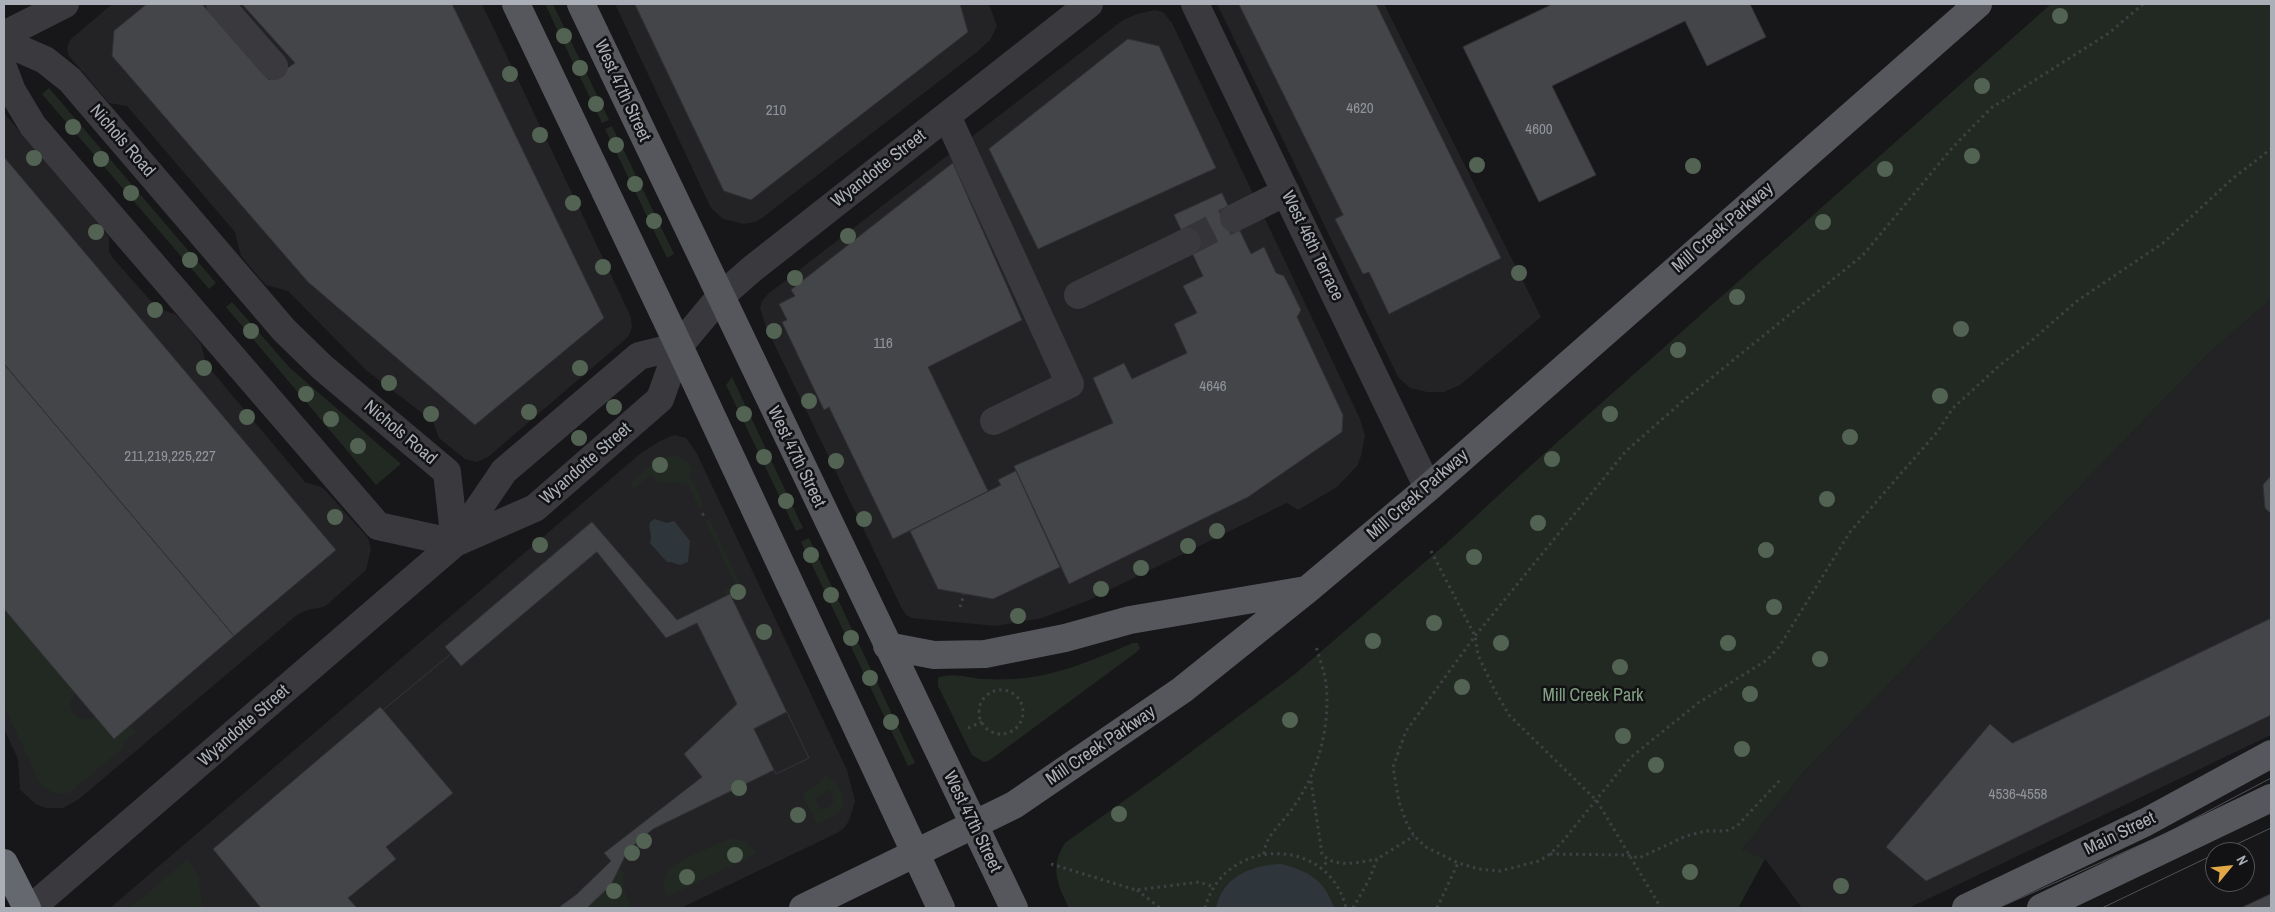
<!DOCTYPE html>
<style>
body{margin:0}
#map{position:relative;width:2275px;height:912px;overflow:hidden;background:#171719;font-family:"Archivo Narrow",sans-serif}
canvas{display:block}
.frame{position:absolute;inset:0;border:5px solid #abafb8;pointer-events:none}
.north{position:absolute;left:2205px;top:842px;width:50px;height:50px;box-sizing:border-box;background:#121214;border:1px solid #4f5156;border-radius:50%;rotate:62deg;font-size:14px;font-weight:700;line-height:20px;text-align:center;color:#abafb8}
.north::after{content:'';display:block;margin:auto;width:18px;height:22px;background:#e2a846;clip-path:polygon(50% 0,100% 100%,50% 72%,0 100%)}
</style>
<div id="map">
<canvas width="2275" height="912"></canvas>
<div class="frame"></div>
<div class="north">N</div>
</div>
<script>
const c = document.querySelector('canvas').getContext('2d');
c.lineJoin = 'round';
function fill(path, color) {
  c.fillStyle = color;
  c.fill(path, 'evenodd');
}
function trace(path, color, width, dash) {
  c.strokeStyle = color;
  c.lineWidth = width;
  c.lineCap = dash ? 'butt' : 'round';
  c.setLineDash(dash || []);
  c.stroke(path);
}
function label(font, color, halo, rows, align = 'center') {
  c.font = font + ' "Archivo Narrow",sans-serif';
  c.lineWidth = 5;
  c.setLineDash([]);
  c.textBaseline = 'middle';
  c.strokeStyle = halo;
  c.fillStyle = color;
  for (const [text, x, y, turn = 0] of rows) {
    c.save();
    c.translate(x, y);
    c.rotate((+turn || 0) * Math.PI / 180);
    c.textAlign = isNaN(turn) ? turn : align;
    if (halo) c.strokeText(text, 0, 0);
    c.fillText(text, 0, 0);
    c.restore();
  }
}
const built = new Path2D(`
 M112 4H482L631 317 632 328 628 337 488 457 477 462 465 459 439 438 434 424 431 420 366 370 288 291 266 285 262 281 241 256 235 232 127 106 109 103 69 56 67 48 70 40Z
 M615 4H989L997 26 990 40 977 52 762 218 755 222 744 224 723 219 711 208Z
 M1217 4H1384L1541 317 1460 385 1444 392H1427L1410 388 1398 377Z
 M1155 10 1163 12 1172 23 1360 419 1365 436 1361 456 1357 466 1337 487 1298 510 1287 503 1087 601 1042 618 996 626 912 618 906 615 901 607 766 327 760 308 762 301 768 294 1123 20 1137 14Z
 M4 113 104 230 109 238V251L112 257 158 309 175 314 186 325 201 344 206 364 305 482 321 487 326 491 368 538 371 549 366 570 328 604 323 607 307 610 297 615 79 799 63 808H46L36 804 20 790 18 759 4 729Z
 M2271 299V735L1909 908H1802L1765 859 1741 851 1802 774 2206 356Z
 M674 435 686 438 696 452 847 770 855 801 849 821 844 828 837 833 681 908H110L641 453 660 441Z`);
const green = new Path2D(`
 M545 4H553L609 120 602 123Z
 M2051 4H2271V299L2206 356 1802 774 1742 850 1765 859 1738 908H1069C1058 885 1049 867 1065 843L1160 775 1295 674 1447 543 1527 469Z
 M49 88 216 283 209 289 42 94Z
 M612 126 674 254 667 258 605 129Z
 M232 302 290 368 401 464 376 485 226 307Z
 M732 377 803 528 796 531 726 385Z
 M677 455 690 465 693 472 689 474 704 506 699 508 688 484 657 482 652 474 634 488 630 483C644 472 658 456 677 455Z
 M710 520 742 588 746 587 748 591 732 598 730 594 726 596 724 591 736 585 706 522Z
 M809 538 915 763 908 766 801 542Z
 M4 609 75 693 70 703C71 716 83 724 94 716L114 739 129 725 136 732 122 743 124 747 69 793 55 794 41 785 4 705Z
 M1133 643H1138L1140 648 1138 651 990 760 984 762 972 755 938 686V678C951 671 972 679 987 679 1000 680 1013 679 1026 678 1064 673 1098 658 1133 643Z
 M826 775C837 782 852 800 839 812 833 817 824 820 817 824L802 794 818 785ZM827 790 830 791 834 801 829 807 820 810 815 799Z
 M735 838 745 841 757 853 667 897C664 888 662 879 668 870 674 862 724 840 735 838Z
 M188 859 199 878 202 908H130Z
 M619 869 624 872 623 887 631 908H587L611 885Z`);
const water = new Path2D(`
 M655 519 667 523 674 521 690 541 688 562 680 565 671 562H667L650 543C653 535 648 530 650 522Z
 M1281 864C1308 871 1325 880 1334 908H1216C1223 876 1252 865 1281 864Z`);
const building = new Path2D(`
 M147 4H202L269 80 295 63 242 4H452L604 318 475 425 308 282 112 56 114 31Z
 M635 4H960L968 32 751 200 724 191Z
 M1239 4H1376L1501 258 1389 314 1369 272 1363 274 1335 219 1343 215Z
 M1553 4H1750L1766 37 1707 66 1685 21 1552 86 1596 175 1539 202 1463 47Z
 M1128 39 1159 46 1216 168 1038 249 989 149Z
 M4 157 336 550 234 636 4 364Z
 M953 163 1022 320 928 367 988 491 893 539 829 407 824 410 782 322 787 320 779 304 795 296 791 290Z
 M1222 193 1251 254 1264 247 1276 273 1284 276 1301 310 1297 317 1343 415 1342 432 1248 497 1069 584 1014 466 1113 423 1093 378 1124 363 1132 379 1187 353 1174 324 1197 313 1183 286 1203 276 1174 215Z
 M4 364 234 636 114 739 4 609Z
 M1016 471 1060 567 993 599 938 589 910 531 1001 485 998 480Z
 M2271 476V514L2265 508 2263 485Z
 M592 522 677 620 730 594 809 758 776 774 774 770 653 829 628 850 611 885 587 908H261L213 849 380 707 383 710 451 654 445 647Z
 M597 552 666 638 697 623 737 704 684 754 702 777 604 853 611 861 577 894 558 908H357L348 898 396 859 386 847 453 793 383 710 451 654 461 666Z
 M2270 619 2271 622V715L1926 881 1886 847 1990 724 2012 743Z
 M787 712 809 758 776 774 754 729Z
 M2271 894V908H2241Z`);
const minorTunnel = new Path2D(`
 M1187 242 1234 218`);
const path = new Path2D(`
 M2143 4 2109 33 1991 108 1953 147 1863 255 1684 400 1626 451 1475 636 1406 731 1393 767 1399 802 1407 824 1414 836 1426 847 1458 863 1479 869 1500 871 1539 861 1550 854 1563 841 1630 758 1698 703 1767 660 1779 647 1850 532 1938 431 1953 408 2000 365 2030 342 2077 301 2163 243 2232 179 2271 149
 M702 515 707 512
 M1431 551 1475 636 1478 655 1494 689 1509 715 1597 801 1661 908
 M960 607 964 594
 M979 712a22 22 0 1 1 44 0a22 22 0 1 1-44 0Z
 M968 728 982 722
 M1311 781 1322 854C1335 869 1360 862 1377 859
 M1264 854C1265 837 1279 826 1289 813 1317 777 1331 728 1326 683 1324 670 1319 658 1316 646
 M1550 854 1628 855 1639 858 1686 836 1706 831H1726L1737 826 1780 780
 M1051 864 1136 890 1199 882 1214 887
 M1320 869 1328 861
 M1137 890 1160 908
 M1205 908C1224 836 1329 835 1346 908
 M1353 908 1369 880 1377 859 1414 836
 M1437 908 1458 863`);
const minor = new Path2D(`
 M220 4 274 66
 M1195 4 1428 488
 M4 35 65 4
 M4 42 45 60 70 80 284 330 322 367 447 472 455 543
 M4 70 12 91 33 126 378 526 455 543
 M947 116 1070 384 994 421
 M1234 218 1286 192
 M1078 295 1187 242
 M455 543 535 508 660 399 679 346 720 297 752 269 1089 4
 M31 908 455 543 504 471 639 356 679 346`);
const major = new Path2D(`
 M516 4 679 346 941 908
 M581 4 1014 908
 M887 646 934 655 985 654 1065 638 1130 620 1306 590
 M803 908 1014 805 1182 690 1308 589 1428 488 1978 4
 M1966 908 2146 822 2271 754
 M2041 908 2271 798`);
const highway = new Path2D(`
 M4 863 27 908`);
const tram = new Path2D(`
 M2220 852 2271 828
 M1998 908 2165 834 2271 778
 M2102 908 2215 854`);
const trees = [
 [2060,16],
 [564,36],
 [580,68],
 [510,74],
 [1982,86],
 [596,104],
 [73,127],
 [540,135],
 [616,145],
 [1972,156],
 [34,158],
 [101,159],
 [1477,165],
 [1693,166],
 [1885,169],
 [635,184],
 [131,193],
 [573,203],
 [654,221],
 [1823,222],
 [96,232],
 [848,236],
 [190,260],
 [603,267],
 [1519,273],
 [795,278],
 [1737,297],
 [155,310],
 [1961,329],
 [251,331],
 [774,331],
 [1678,350],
 [204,368],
 [580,368],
 [389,383],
 [306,394],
 [1940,396],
 [809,401],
 [614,407],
 [529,412],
 [431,414],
 [744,414],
 [1610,414],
 [247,417],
 [331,419],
 [1850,437],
 [579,438],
 [358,446],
 [764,457],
 [1552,459],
 [836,461],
 [660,465],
 [1827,499],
 [786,501],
 [335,517],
 [864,519],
 [1538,523],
 [1217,531],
 [540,545],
 [1188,546],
 [1766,550],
 [811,555],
 [1474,557],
 [1141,568],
 [1101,589],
 [738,592],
 [831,595],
 [1774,607],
 [1018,616],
 [1434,623],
 [764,632],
 [851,638],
 [1373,641],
 [1501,643],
 [1728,643],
 [1820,659],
 [1620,667],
 [870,678],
 [1462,687],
 [1750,694],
 [1290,720],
 [891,722],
 [1623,736],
 [1742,749],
 [1656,765],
 [739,788],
 [1119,814],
 [798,815],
 [644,841],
 [632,853],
 [735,855],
 [1690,872],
 [687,877],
 [1841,886],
 [614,891]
];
const numberNames = [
 ["4620",1360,109],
 ["210",776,111],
 ["4600",1539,130],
 ["116",883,344],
 ["4646",1213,387],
 ["211,219,225,227",170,457],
 ["4536-4558",2018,795]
];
const streetNames = [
 ["West 47th Street",622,91,65],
 ["Nichols Road",122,141,49],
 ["Wyandotte Street",879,169,-38],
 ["Mill Creek Parkway",1723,228,-41],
 ["West 46th Terrace",1312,246,64],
 ["Nichols Road",400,433,40],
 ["West 47th Street",796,457,64],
 ["Wyandotte Street",586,464,-41],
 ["Mill Creek Parkway",1418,495,-41],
 ["Wyandotte Street",244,726,-41],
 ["Mill Creek Parkway",1101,746,-34],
 ["West 47th Street",972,822,64],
 ["Main Street",2120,834,-26]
];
const parkNames = [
 ["Mill Creek Park",1593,696]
];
fill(built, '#232326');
fill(green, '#222922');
fill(water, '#2e363c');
fill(building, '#444549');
trace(building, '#313135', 1);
trace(minorTunnel, '#353539', 28, [28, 14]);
trace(path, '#3f4044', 3, [2.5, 4]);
trace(minor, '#39393e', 28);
trace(major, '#55575c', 28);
trace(highway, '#65686e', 28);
trace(tram, '#505256', 1);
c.fillStyle = '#526354';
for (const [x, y] of trees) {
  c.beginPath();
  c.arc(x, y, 8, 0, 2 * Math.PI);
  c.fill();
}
label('15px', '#91949c', null, numberNames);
label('18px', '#abafb8', '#121214', streetNames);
label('18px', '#83a184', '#121214', parkNames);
</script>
